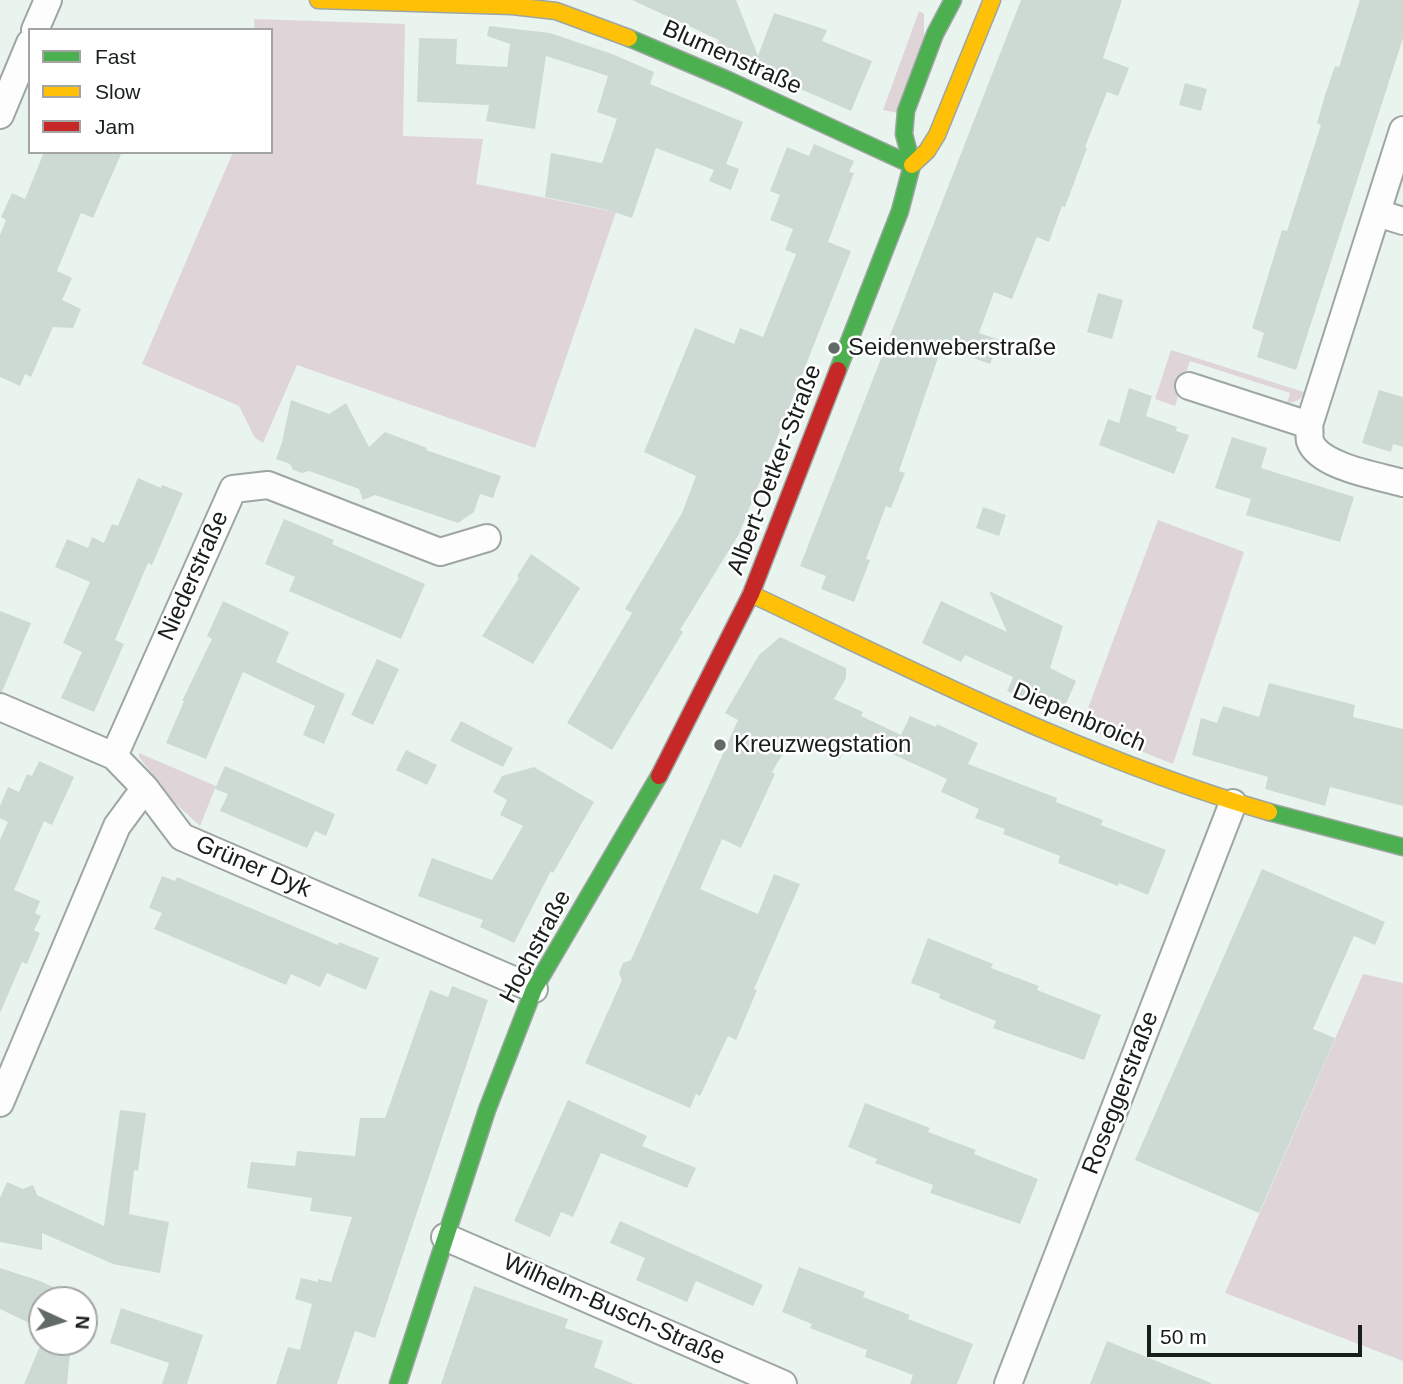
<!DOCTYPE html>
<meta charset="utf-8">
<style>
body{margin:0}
#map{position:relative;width:1403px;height:1384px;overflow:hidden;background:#e9f4ee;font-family:Helvetica,sans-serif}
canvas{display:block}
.legend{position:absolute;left:28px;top:28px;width:245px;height:126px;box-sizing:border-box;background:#fff;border:2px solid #a3a5a4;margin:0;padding:9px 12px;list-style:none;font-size:21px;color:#181f1b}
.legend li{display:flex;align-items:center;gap:14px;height:35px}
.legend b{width:35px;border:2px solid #a3a5a4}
.north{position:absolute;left:28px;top:1286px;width:70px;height:70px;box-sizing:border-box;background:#fff;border:2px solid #a3a5a4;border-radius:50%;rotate:94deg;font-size:19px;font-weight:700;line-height:28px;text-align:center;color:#181f1b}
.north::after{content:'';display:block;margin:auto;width:24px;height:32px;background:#616a65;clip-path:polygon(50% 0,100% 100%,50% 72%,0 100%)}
.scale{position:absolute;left:1147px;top:1325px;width:215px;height:32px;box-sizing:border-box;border:4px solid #181f1b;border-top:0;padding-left:9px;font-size:21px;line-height:24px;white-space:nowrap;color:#181f1b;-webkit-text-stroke:5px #fff;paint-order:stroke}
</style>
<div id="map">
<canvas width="1403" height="1384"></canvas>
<ul class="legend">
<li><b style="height:9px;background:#4caf50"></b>Fast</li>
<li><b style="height:9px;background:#ffc107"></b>Slow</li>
<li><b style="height:9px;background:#c62828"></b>Jam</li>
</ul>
<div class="north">N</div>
<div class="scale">50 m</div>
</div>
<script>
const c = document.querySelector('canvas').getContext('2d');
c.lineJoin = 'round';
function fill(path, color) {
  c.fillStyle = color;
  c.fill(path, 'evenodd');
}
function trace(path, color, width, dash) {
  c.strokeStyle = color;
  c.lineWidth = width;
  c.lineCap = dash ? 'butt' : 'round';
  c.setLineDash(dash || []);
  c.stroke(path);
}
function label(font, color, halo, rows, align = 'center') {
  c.font = font + ' Helvetica,sans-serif';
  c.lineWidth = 5;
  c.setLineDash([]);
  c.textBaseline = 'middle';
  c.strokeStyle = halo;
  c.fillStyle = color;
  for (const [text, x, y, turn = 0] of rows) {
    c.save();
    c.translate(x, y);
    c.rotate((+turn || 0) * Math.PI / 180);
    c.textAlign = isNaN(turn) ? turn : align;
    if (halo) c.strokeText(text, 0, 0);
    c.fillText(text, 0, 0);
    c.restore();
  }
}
const green = new Path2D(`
 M919 11 924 14V38L898 113 883 110Z
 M254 19 405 24 403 136 483 139 476 184 616 212 535 448 297 365 263 443 255 438 239 406 142 364 233 152H271V30H255Z
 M1171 350 1304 392C1301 401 1295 402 1287 403L1290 393 1190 361 1175 406 1155 399Z
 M1158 520 1244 552 1173 764 1081 727Z
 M139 753 216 786 200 826 175 803 139 757Z
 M1363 974 1403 983V1361L1225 1293Z`);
const building = new Path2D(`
 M632 0H736L758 56 774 13 827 30 822 41 872 61 851 111 715 52 719 40Z
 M1021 0H1122L1103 58 1129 68 1118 96 1107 92 1085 147 1087 148 1065 207 1062 206 1049 242 1037 237 1012 299 994 292 979 333 1000 340 990 364 949 349 947 355 940 352 899 471 905 473 891 508 886 506 866 559 870 560 854 602 821 589 826 576 800 566Z
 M1360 0H1403V38L1296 370 1257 357 1264 333 1252 328 1282 230 1287 231 1321 125 1317 123 1325 95 1335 66 1339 67Z
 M489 26 550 33 612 54 654 72 650 84 743 122 726 164 739 169 731 190 709 181 714 170 656 148 632 218 608 210 545 197 551 153 602 163 617 119 597 112 608 76 546 56 535 129 486 121 489 105 417 102 419 38 457 39 456 64 507 67 510 44 487 36Z
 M1185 83 1207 89 1201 111 1179 105Z
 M814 144 854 161 849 172 854 173 828 242 851 251 739 534 680 630 683 632 612 750 567 723 632 613 625 609 682 513 696 476 644 452 695 328 734 344 740 328 763 337 796 254 785 250 793 229 770 220 780 195 770 191 787 147 809 156Z
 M44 152H122L93 218 81 213 57 271 72 278 62 300 81 309 73 328 53 327 31 377 25 374 20 386 0 377V235L6 220 1 217 12 193 25 199Z
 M1098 293 1123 300 1112 339 1087 332Z
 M1129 388 1152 396 1146 416 1177 427 1176 431 1189 435 1174 474 1099 445 1108 419 1119 423Z
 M1379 390 1403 397V447L1393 444 1391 452 1362 443Z
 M291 400 329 414 346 403 369 447 385 432 427 448 426 450 501 476 493 498 480 494 474 512 458 523 375 495 363 500 359 489 309 471 302 473 293 470 290 464 276 459 282 442Z
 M1232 437 1267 448 1261 468 1354 497 1340 542 1246 515 1251 499 1215 488Z
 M138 478 161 488 162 485 183 493 152 565 148 563 115 640 124 644 94 712 61 698 82 652 63 643 90 582 55 567 67 539 88 548 92 537 104 543 112 524 118 526Z
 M983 507 1006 515 999 536 976 528Z
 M284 519 334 540 332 544 425 584 401 639 289 591 295 577 265 564Z
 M531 554 580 588 533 664 482 636 519 578 517 576Z
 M989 591 1063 626 1050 668 1076 681 1061 715 1007 691 1013 677 965 655 961 662 922 643 941 601 1007 632Z
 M223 601 289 632 276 662 345 694 324 744 303 735 315 706 243 672 206 759 166 743 184 701H182L212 639 207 636Z
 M0 611 31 623 2 692H0Z
 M780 637 846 668V678L834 699 863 712 861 716 901 735 910 716 936 727 937 724 978 743 968 764 1057 798 1056 802 1103 820 1101 825 1166 850 1148 895 1119 883 1118 886 1058 863 1060 856 1003 834 1005 829 975 818 979 809 941 792 947 779 866 742 860 754 846 747 840 759 793 737 772 772 775 774 741 848 722 839 700 889 758 914 774 874 800 884 754 989 757 990 736 1040 728 1036 700 1096 696 1094 690 1108 585 1063 622 980 619 973 623 963 631 960 738 720 725 713 759 655Z
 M377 659 399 669 373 725 351 715Z
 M1269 683 1355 705 1353 717 1403 729V806L1330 787 1325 806 1265 789 1268 777 1192 755 1201 718 1217 723 1223 706 1259 717Z
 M461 721 513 748 503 767 450 741Z
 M406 750 437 765 427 785 396 770Z
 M39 761 74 777 52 825 44 821 14 890 40 901 35 913 41 916 34 930 40 933 27 964 22 962 0 1013V840L8 822 0 818V806L8 787 19 792 27 774 32 776Z
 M225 766 335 814 326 836 315 831 307 848 220 811 228 794 215 789Z
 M534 767 594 802 553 873 551 871 514 943 480 927 483 920 418 896 432 858 492 880 523 826 500 815 507 800 493 792 502 776Z
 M1262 869 1385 922 1375 945 1354 936 1313 1029 1335 1038 1259 1213 1135 1160Z
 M162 876 175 881 177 877 338 945 339 942 379 958 366 990 327 973 320 987 291 974 286 985 154 929 162 913 149 908Z
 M928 938 993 964 991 968 1039 986 1037 990 1101 1015 1084 1060 993 1028 996 1021 939 998 940 994 911 983Z
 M452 986 488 1000 375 1338 355 1331 337 1384H276L288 1347 300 1350 312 1304 295 1299 301 1278 318 1282V1279L331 1282 352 1217 310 1211 312 1198 247 1188 251 1162 295 1166 297 1151 355 1156 360 1118H385L430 990 448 997Z
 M568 1100 647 1136 642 1146 696 1168 687 1188 601 1153 573 1217 561 1212 550 1237 514 1221Z
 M865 1103 930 1128 928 1132 976 1150 974 1154 1038 1179 1020 1224 930 1193 933 1185 875 1163 877 1159 848 1147Z
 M120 1110 146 1113 138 1171 134 1170 129 1214 169 1222 160 1273 113 1264 42 1233V1250L0 1242V1198L7 1182 23 1189 33 1185 37 1195 104 1226Z
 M620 1221 763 1285 753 1306 696 1281 687 1302 636 1280 645 1258 610 1243Z
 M799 1267 865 1292 863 1297 910 1315 908 1319 973 1344 957 1384H910L913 1375 865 1357 867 1350 810 1328 812 1324 782 1312Z
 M0 1268 40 1281 73 1296V1300H42V1329L0 1309Z
 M474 1286 568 1319 565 1328 603 1341 594 1367 634 1384H441Z
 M121 1308 203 1335 187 1384H162L169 1363 110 1343Z
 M42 1341 71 1342 67 1384H24Z
 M1107 1341 1211 1383V1384H1090Z`);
const street = new Path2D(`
 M35 30 48 0
 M0 115 30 43
 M1377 213 1403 221
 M1189 386 1309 425 1403 130
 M1309 425C1310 430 1309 437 1310 441 1319 467 1379 476 1403 483
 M0 707 114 756 145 788 182 837 534 989
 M114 756 233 489 268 485 440 552 487 538
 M0 1103 117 826 145 788
 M445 1237 783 1384
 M1008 1384 1233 803`);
const fast = new Path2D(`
 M629 38 728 80 912 165
 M838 370 900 211 912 165 904 134 906 111 935 34 953 0
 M1269 812 1403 847
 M398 1384 487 1110 534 989 659 776`);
const slow = new Path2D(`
 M318 0 512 6 556 11 629 38
 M912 165 927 151 937 135 992 0
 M751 594C921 674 1088 760 1269 812`);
const jam = new Path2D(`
 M659 776 751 594 838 370`);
const markers = [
 [834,348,7,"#616a65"],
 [720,745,7,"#616a65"]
];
const streetNames = [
 ["Blumenstraße",732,58,24],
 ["Albert-Oetker-Straße",775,470,-69],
 ["Niederstraße",194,576,-66],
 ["Diepenbroich",1079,718,23],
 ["Grüner Dyk",253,867,23],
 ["Hochstraße",536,947,-62],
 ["Roseggerstraße",1121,1093,-69],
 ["Wilhelm-Busch-Straße",614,1310,24]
];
const poiNames = [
 ["Seidenweberstraße",848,348],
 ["Kreuzwegstation",734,745]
];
fill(green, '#dfd5d9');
fill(building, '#cddad3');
trace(street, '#9ea6a2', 30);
trace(fast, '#9ea6a2', 19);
trace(slow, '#9ea6a2', 19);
trace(jam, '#9ea6a2', 19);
trace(street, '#fcfdfc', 26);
trace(fast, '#4caf50', 16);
trace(slow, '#ffc107', 16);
trace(jam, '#c62828', 16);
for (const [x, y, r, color] of markers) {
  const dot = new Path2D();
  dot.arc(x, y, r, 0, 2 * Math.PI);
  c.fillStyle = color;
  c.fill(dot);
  trace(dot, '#fff', 2.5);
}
label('24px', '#181f1b', '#fff', streetNames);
label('24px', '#181f1b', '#fff', poiNames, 'left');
</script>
